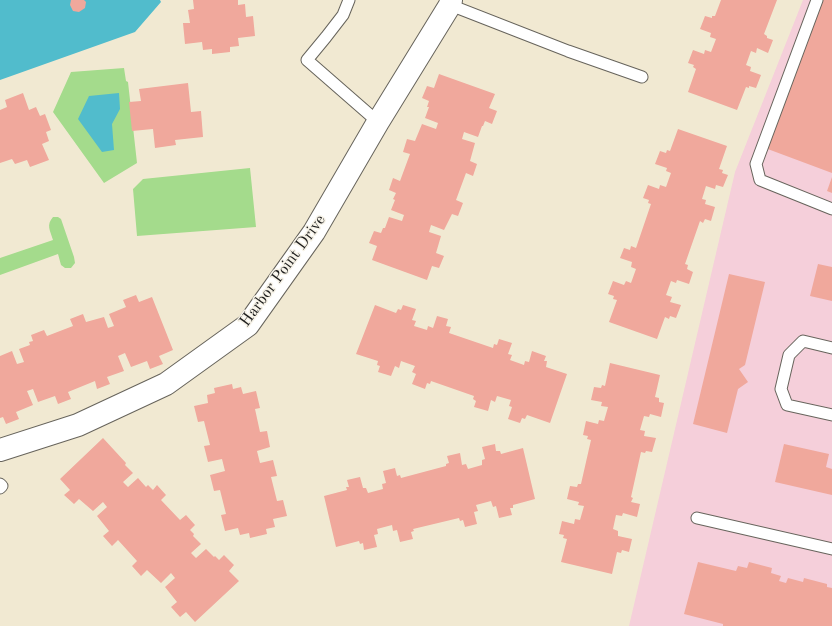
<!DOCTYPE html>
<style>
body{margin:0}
canvas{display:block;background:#f1e9d2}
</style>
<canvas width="832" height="626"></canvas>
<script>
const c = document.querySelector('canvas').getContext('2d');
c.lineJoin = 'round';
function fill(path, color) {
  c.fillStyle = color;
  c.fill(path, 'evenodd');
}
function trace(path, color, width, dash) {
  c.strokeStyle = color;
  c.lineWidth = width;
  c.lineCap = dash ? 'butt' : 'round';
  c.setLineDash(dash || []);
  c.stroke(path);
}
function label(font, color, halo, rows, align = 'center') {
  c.font = font + ' "Old Standard TT",serif';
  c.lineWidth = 3;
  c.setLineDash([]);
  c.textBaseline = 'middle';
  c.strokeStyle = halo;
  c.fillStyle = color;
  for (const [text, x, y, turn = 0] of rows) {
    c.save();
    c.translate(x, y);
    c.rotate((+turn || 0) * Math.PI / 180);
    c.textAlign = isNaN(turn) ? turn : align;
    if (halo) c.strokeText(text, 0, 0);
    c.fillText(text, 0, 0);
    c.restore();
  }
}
const built = new Path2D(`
 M803 0H832V626H629L735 172Z`);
const green = new Path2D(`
 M124 68 126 81 128 82 137 163 104 183 53 112 71 72Z
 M250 168 256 227 137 236 133 189 143 179Z
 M53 217H58L61 219 74 257 75 263 71 268H65L61 265 58 254 0 275V258L53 240C50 230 46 225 53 217Z`);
const water = new Path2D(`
 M0 0H160L161 2 135 32 0 80Z
 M119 93 120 109 112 124 114 150 102 152 78 119 89 96Z`);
const building = new Path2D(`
 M71 0H84L86 2 85 8 79 12 73 11 70 5Z
 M193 0H238V5L245 4 246 17 253 16 255 36 238 38 239 46 230 47V52L212 54V49L203 50 202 42 185 44 183 23H190L188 10 194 9Z
 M721 0H777L764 34 767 36V38L773 40 768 53 757 48 756 53 751 51 746 65 751 67 750 71 761 75 756 88 749 86V88L746 87 737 110 688 92 696 69 693 67 694 65 688 63 693 50 704 54 705 50 711 52 716 39 710 37 711 33 700 29 705 16 712 18V16H715Z
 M821 0H832V173L765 148Z
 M439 74 495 94 489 108 497 111 492 124 485 121 483 126H482L478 137 464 132 462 139 475 143 470 161 477 164 473 176 466 173 456 200 463 203 458 216 452 214 444 230 431 225 429 232 441 236 436 253 444 256 439 268 432 266 427 280 372 260 377 246 369 243 374 231 381 233 383 228H385L389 217 402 221 404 215 391 210 395 200 393 199 396 193 389 190 393 178 400 181 410 154 403 152 407 139 415 141 422 124 436 129 438 123 425 118 429 107H427L429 101 422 98 427 86 434 88Z
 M188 83 191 112 201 111 203 137 175 140 176 145 155 148 153 129 132 131 129 102 141 101 139 89Z
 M23 93 29 110 36 107 40 116 45 114 51 130 46 132 49 141 42 144 49 160 30 167 27 160 15 164 12 159 0 163V110L7 107 5 100Z
 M678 129 727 146 719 169 723 170 722 173 728 175 723 187 716 185 715 189 706 186 702 199 706 200 705 204 715 207 711 221 705 219 703 223 700 221 685 264 688 265 687 269 693 272 689 284 677 280 676 283 671 281 666 295 672 297 670 302 681 305 676 318 670 316 669 319 665 317 657 339 609 322 617 300 613 299 614 296 608 294 613 281 624 285 626 281 631 283 636 269 631 267 632 262 620 258 624 248 630 250 631 246 636 248 651 204 648 203 649 200 643 198 648 185 659 189 660 185 666 187 671 173 666 171 667 168 655 164 660 151 666 153 667 150 670 151Z
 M832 177V193L827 191Z
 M818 264 832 267V301L810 296Z
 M729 274 765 282 745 365 739 369 748 382 738 389 727 433 693 424Z
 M136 295 139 302 152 297 173 350 159 356 163 364 150 369 147 361 131 367 125 353 118 356 124 371 107 377 110 384 97 389 95 381 68 392 71 399 58 404 55 396 38 402 33 389 27 391 33 405 16 412 19 419 6 424 3 417 0 418V356L12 351 17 364 24 362 19 349 30 345 29 342 33 341 31 335 44 330 47 336 73 326 70 319 83 314 86 322 104 317 108 328 114 326 109 314 126 307 123 300Z
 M375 305 396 313 398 309 401 310 403 305 416 309 412 320 416 321 414 326 427 330 428 326 433 328 437 316 448 319 446 326 451 327 449 333 493 348 494 344 497 345 499 339 512 343 508 354 512 355 510 360 524 365 525 361 529 362 532 351 546 356 544 361H547L546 367 567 374 550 423 527 415 525 419 522 418 520 423 508 419 512 407 509 406 511 400 497 396 495 402 491 400 488 411 474 407 476 401 473 399 474 396 431 381 430 384 427 383 425 389 412 384 416 374 412 372 415 366 401 361 399 368 395 366 391 376 378 372 380 366 377 365 378 361 356 354Z
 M610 363 660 375 655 397 659 398V402L664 403 661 417 650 414 649 417 644 416 640 430 645 431 644 436 656 438 652 452 646 451 645 453 641 452 631 497 633 498 631 502 640 504 637 517 623 513 622 516 616 515 613 529 618 531V536L632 539 629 552 622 550 621 553 617 552 612 574 561 562 567 539 563 538 564 535 559 534 562 521 574 524 575 519 580 520 584 506 578 505 579 502 567 499 570 486 577 487 578 484H581L591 440 587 439 588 436 583 435 586 421 598 424 599 420 604 421 608 407 601 406 602 402 591 400 594 387 601 388 602 385 605 386Z
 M232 384 233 389 241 387 243 394 256 391 260 408 255 409 260 432 267 431 270 447 257 451 260 463 273 460 277 476 271 477 277 501 283 500 287 516 273 519 275 527 266 529 267 534 250 538 249 533 240 535 238 528 225 531 221 515 226 514 220 490 214 491 210 475 225 471 222 459 208 462 204 446 210 445 204 421 198 422 194 406 208 403 207 395 215 393 214 388Z
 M103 438 126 463 125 465 133 473 123 482 128 487 138 478 146 487 148 485 153 490 157 485 166 495 161 500 180 520 186 515 195 525 190 530 194 534 193 536 201 544 191 553 196 558 206 549 214 557 215 556 219 560 224 555 234 565 229 571 239 581 195 622 186 612 180 617 171 607 177 602 165 587 175 578 171 573 161 583 147 570 141 576 132 566 137 561 118 540 112 546 103 536 109 531 97 516 107 507 103 502 93 511 79 499 74 504 64 495 70 490 60 479Z
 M495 444 496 451H500L501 454 523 448 535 499 513 505V508H510L512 515 499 518 496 506 493 507 491 501 476 505 478 511 474 512 477 524 465 527 463 520 460 521 459 518 413 529 414 531 411 532 413 539 400 542 397 530 393 531 392 525 377 529 378 534 374 535 377 547 364 550 363 543 360 544 359 541 336 547 324 496 347 490 346 487H349L347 480 360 477 363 488H366L368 493 383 489 382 484 386 483 383 471 395 468 397 476 400 475 401 478 446 466V464L449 463 447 456 460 453 462 465 466 464 468 469 482 465V460L485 459 482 447Z
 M784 444 829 454 826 467 832 469V495L775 482Z
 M698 562 736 571 738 566 747 568 749 562 772 568 771 573 781 576 779 581 786 583 788 578 803 582 804 578 827 584V587L832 588V626H723V624L684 614Z`);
const lane = new Path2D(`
 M349 0 343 15 326 37 307 60 378 122
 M817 0 756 164 760 180 832 209
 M450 5 568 51 642 77
 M832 348 803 341 789 355 781 389 787 405 832 415
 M0 484 2 486 0 488
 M697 518 832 549`);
const street = new Path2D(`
 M0 450 78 425 166 384 248 325 314 232 378 122 450 5 451 0`);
const streetNames = [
 ["Harbor Point Drive",283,271,-54]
];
fill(built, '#f5cfda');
fill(green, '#a4db8c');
fill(water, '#51bccc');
fill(building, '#f0a89c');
trace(lane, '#67645c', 13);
trace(street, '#67645c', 24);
trace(lane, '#fff', 11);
trace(street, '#fff', 22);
label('16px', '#1c1c1c', '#f7f3e8', streetNames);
</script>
